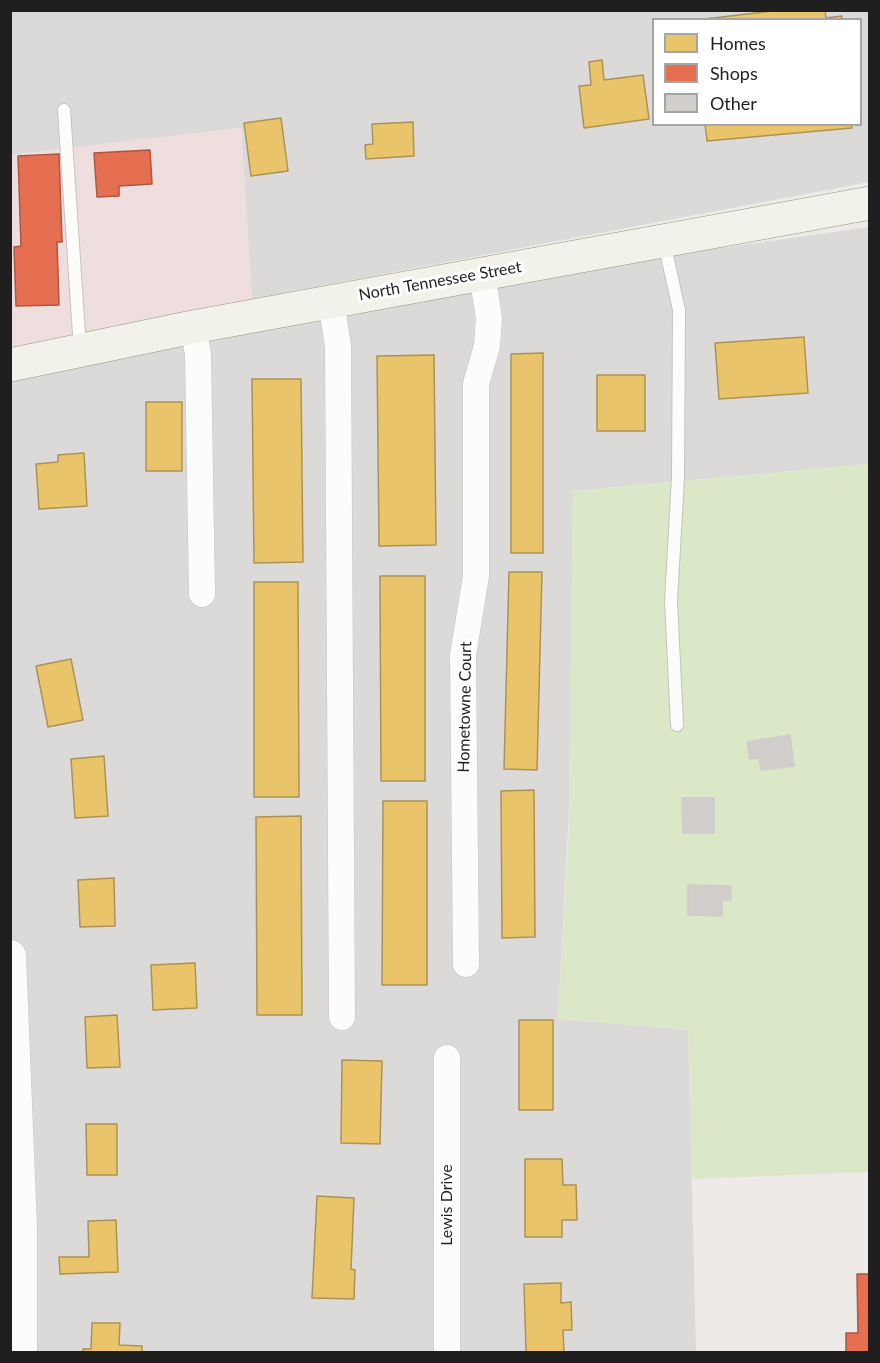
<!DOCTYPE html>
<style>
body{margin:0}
#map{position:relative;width:880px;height:1363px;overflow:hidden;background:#edeae7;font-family:Lato,sans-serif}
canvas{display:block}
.frame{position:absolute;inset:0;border:12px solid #1f1f1f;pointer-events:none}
.legend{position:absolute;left:652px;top:18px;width:210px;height:108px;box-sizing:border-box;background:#fff;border:2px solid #a5a5a5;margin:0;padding:8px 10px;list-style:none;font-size:18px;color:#1f1f1f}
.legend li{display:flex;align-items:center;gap:12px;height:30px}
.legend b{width:30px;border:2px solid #a5a5a5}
</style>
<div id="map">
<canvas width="880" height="1363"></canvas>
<div class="frame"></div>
<ul class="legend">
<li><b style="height:16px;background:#e9c46a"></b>Homes</li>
<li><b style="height:16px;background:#e76f51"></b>Shops</li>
<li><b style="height:16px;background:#d2cecc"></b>Other</li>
</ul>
</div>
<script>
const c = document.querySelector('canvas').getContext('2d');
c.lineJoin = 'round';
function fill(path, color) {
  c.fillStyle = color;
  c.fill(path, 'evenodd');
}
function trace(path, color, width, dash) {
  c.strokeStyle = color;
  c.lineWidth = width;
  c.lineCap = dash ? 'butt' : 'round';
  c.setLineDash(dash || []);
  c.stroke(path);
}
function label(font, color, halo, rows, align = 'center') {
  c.font = font + ' Lato,sans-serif';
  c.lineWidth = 6;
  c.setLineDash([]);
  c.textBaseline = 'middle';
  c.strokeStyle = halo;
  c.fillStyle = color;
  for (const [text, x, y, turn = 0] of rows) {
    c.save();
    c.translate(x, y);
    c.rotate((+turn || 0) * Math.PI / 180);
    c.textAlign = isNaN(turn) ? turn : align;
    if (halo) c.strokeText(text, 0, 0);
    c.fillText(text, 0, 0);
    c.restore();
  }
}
const residential = new Path2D(`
 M10 11H869V182L252 299 241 128 11 155ZM654 20H860V124H654Z
 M869 227V464L573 491 569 810 558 1019 688 1029 696 1352H11V366L559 271Z`);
const commercial = new Path2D(`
 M241 128 252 299 11 359V155Z`);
const grass = new Path2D(`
 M869 464V1172L692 1179 688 1030 558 1019 569 829 573 491Z`);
const homes = new Path2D(`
 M781 10H825L826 18 842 16V20H696Z
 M602 60 604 80 643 75 649 119 584 128 579 86 591 85 589 62Z
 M281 118 288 171 251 176 244 123Z
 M413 122 414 156 366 159 365 145 373 144 372 124Z
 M705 124H851L852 128 707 141Z
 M804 337 808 393 719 399 715 343Z
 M543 353V553H511V354Z
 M434 355 436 545 379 546 377 356Z
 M597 375H645V431H597Z
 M252 379H301L303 562 254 563Z
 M146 402H182V471H146Z
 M84 453 87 506 39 509 36 464 58 462V455Z
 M509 572H542L537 770 504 769Z
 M380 576H425V781H381Z
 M254 582H298L299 797H254Z
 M71 659 83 720 48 727 36 666Z
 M104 756 108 816 75 818 71 759Z
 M534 790 535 937 502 938 501 791Z
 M383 801H427V985H382Z
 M301 816 302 1015H257L256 817Z
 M114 878 115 926 80 927 78 880Z
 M195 963 197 1008 153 1010 151 965Z
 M117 1015 120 1067 87 1068 85 1017Z
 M519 1020H553V1110H519Z
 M342 1060 382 1061 380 1144 341 1143Z
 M86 1124H117V1175H87Z
 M525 1159H562L563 1185H576L577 1220H562V1237H525Z
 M317 1196 354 1198 351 1269 355 1270 354 1299 312 1298Z
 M116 1220 118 1272 60 1274 59 1257H89L88 1221Z
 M561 1283V1303L571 1302 572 1330H563L564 1352H526L524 1284Z
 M92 1323H120L119 1345 142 1346V1352H83V1349H91Z`);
const shops = new Path2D(`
 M150 150 152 184 119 186V196L97 197 94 153Z
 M59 154 62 242H57L59 305 16 306 14 247 21 246 18 156Z
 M857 1274H870V1352H846V1333H858Z`);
const building = new Path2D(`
 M790 735 794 766 761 770 759 758 750 759 747 742Z
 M682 798H714V833H683Z
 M688 885 731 886V900H722V916L688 915Z`);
const service = new Path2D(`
 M64 110 80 349
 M664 242 679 310 678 478 671 601 677 725`);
const minor = new Path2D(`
 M331 301 338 346 342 1017
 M193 327 198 354 202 594
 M466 964 463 655 476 576V384L487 346 489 318 482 274
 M447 1058V1352`);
const tertiary = new Path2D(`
 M10 956 21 1227V1352`);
const secondary = new Path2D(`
 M10 365 193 327 870 203`);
const streetNames = [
 ["North Tennessee Street",440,281,-10],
 ["Hometowne Court",465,707,-89],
 ["Lewis Drive",447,1205,-90]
];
fill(residential, '#dcdad9');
fill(commercial, '#eedede');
fill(grass, '#dbe8c8');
fill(homes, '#e9c46a');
trace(homes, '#ac9254', 1.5);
fill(shops, '#e76f51');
trace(shops, '#ab5742', 1.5);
fill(building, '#d2cecc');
trace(building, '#d0ccc9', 1.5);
trace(service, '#c4c3c2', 14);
trace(minor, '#c4c3c2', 27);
trace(tertiary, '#c4c3c2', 33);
trace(secondary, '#959580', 34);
trace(service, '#fcfcfb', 12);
trace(minor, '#fcfcfb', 26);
trace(tertiary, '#fcfcfb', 32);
trace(secondary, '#f3f2ea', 33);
label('16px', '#1f1f1f', '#fff', streetNames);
</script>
